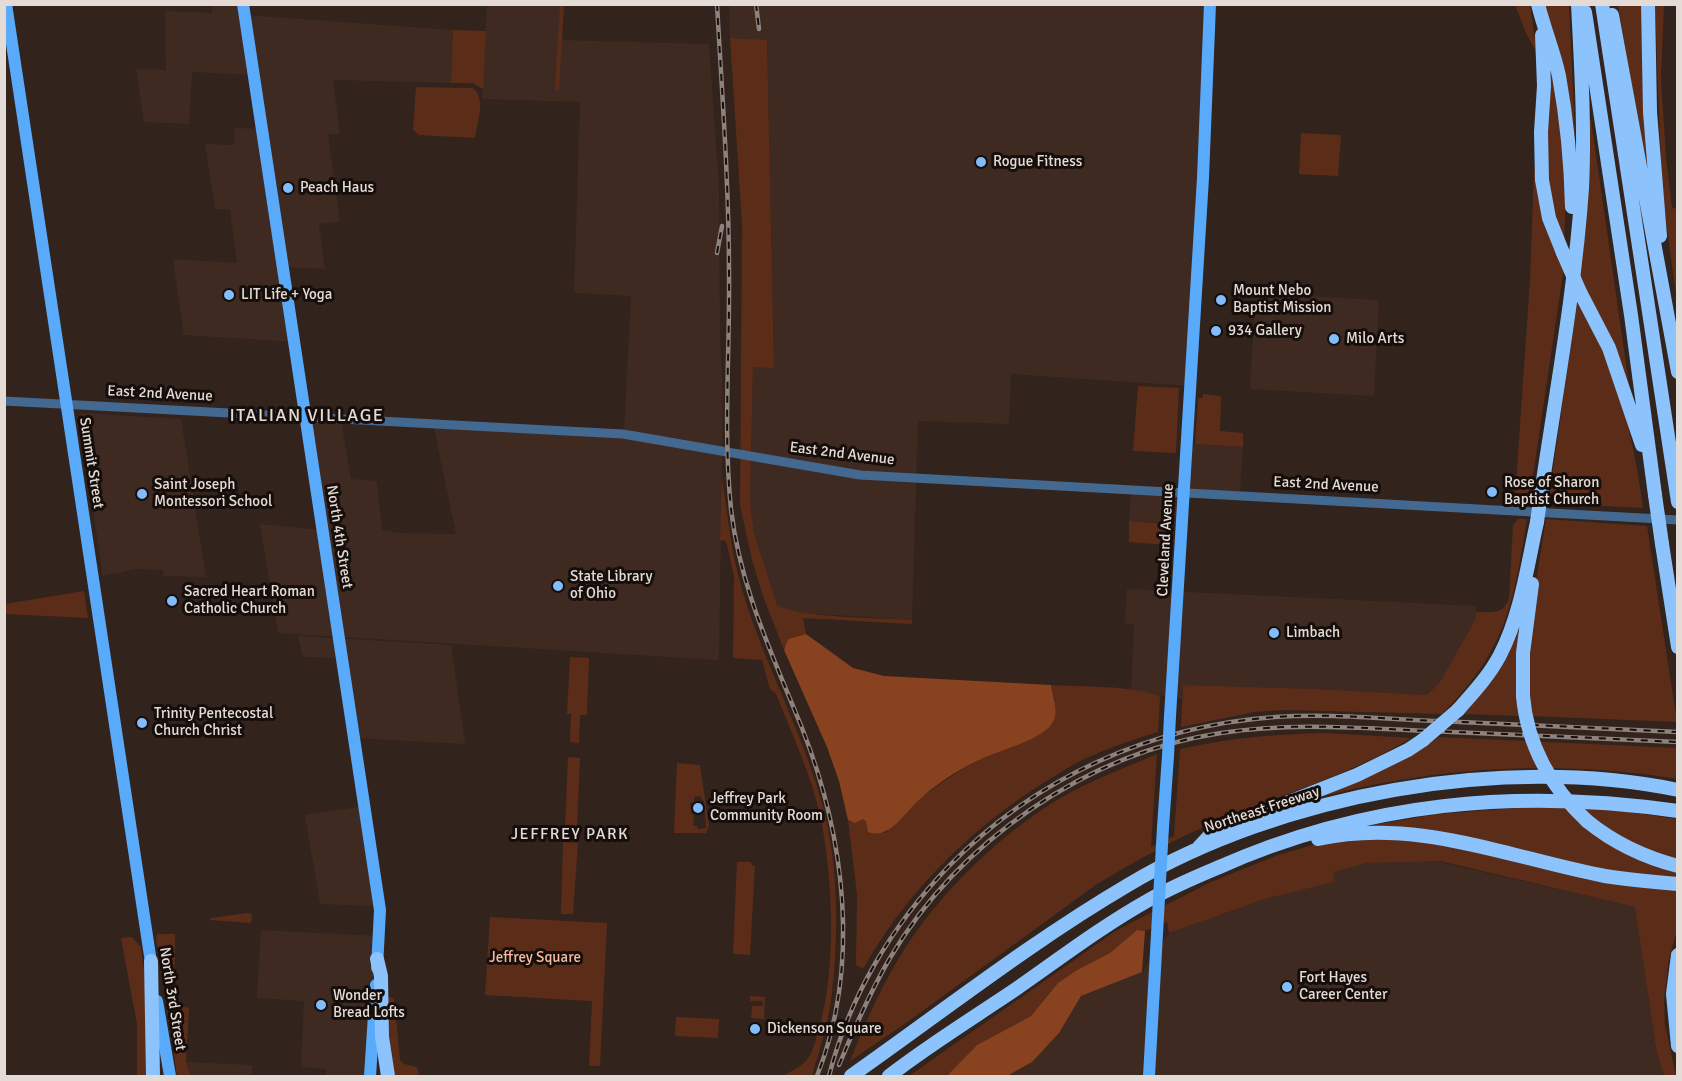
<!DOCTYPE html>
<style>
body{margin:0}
#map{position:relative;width:1682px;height:1081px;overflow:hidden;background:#32231c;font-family:Signika,sans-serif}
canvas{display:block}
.frame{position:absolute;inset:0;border:6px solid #e5dbd6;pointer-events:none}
</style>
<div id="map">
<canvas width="1682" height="1081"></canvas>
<div class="frame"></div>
</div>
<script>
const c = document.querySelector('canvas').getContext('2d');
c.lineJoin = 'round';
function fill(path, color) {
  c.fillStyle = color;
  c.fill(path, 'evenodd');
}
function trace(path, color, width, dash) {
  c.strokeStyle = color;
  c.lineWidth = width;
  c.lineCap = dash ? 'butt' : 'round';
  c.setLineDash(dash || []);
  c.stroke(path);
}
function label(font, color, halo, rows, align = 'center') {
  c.font = font + ' Signika,sans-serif';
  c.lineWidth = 6;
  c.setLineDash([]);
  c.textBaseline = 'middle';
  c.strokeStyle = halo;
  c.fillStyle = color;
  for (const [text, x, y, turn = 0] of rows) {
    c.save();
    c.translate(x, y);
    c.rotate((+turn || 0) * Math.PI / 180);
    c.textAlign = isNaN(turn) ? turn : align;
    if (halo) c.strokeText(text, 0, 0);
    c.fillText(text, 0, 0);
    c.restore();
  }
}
const built = new Path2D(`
 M211 5H243L245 15 453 30 451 83 333 80 340 134H328L340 221 319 224 325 269 285 267 296 342 184 335 173 259 237 263 230 210 215 209 205 144 234 145 235 128 261 129 253 75 192 72 189 124 144 122 136 69 166 70 165 11 212 13Z
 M487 5H562L560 40 709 44 719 187 720 339 723 395 719 660 278 633 260 524 321 530 305 417 341 420 351 479 377 481 382 530 399 533 456 534 433 424 624 432 631 296 574 293 580 102 482 99Z
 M729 5H1213L1190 386 1011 374 1009 424 918 421 912 620 804 613 783 609 777 606 754 533 750 503 753 367H774L767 41 730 38Z
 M1258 293 1376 300 1379 303 1374 394 1371 396 1251 389 1250 386 1256 294Z
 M81 413 181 419 206 577 163 576V570L136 569 103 576 79 417Z
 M1195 444 1243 447 1240 494 1184 491 1186 454Z
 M1131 493 1181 495 1179 524 1129 521Z
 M1127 589 1476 606V612L1475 620 1440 682 1427 695 1317 689 1183 685 1182 699 1131 690 1134 624 1125 623Z
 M298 636 451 645 465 744 353 738 341 658 303 657Z
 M364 806 379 905 367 906 320 904 305 815Z
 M1431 860 1635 907 1656 1048 1664 1076H1007L1032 1062 1059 1033 1081 996 1142 972 1169 933 1265 899 1333 882V872L1349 867 1367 863Z
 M261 930 379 936 375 1076H326V1069L301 1067 304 1001 257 998Z
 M186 1062 252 1065V1076H190Z`);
const green = new Path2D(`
 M560 5H564L559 90H555Z
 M1515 5H1530L1537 54 1526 33Z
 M1543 5H1569L1575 133 1573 134Z
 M1618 5H1642L1652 206Z
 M1655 5H1664L1661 77 1666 158 1672 208 1677 209V303L1662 191Z
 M453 30 486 31 483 89 473 83H451Z
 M730 38 767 40 774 368 753 367 750 503 754 533 777 605C798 618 884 618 912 620V624L803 618 806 634 788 639 784 650 763 596 752 560 740 505 742 224Z
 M1549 63 1551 64C1562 123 1568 183 1564 243 1539 186 1547 125 1549 63Z
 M416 87 472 88C487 96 477 124 475 138L419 135 413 130Z
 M1589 120H1591L1629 385 1627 386 1579 278Z
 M1301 133 1341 135 1338 176 1299 174Z
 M1534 169C1540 204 1548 236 1564 267L1529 502H1520L1515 498 1530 280Z
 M1578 298C1589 322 1602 345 1611 369 1627 414 1637 461 1643 508L1548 503Z
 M1138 386 1179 388 1176 453 1133 451Z
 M1203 394 1221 396 1220 431 1243 433V447L1195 444 1198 398H1203Z
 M722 477C728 519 732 561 746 602 768 671 804 736 823 807 839 866 839 941 831 1001 827 1027 819 1052 812 1076H783C790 1072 800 1067 806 1061 813 1053 815 1042 818 1032 837 970 833 882 821 819 812 776 792 734 776 694L770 689 762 660 733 658 734 576 726 541 720 540Z
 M1518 519H1527C1513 605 1506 650 1442 714L1285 710 1254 712 1181 727 1183 685 1317 689 1427 695 1440 682 1475 620 1476 612C1491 612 1504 615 1509 598L1513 525Z
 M1546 519 1647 526 1677 722 1531 716C1522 651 1536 584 1546 519Z
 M1129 521 1171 524 1169 545 1129 542Z
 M84 591 88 618 5 614V604Z
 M1516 632 1520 633 1516 680 1519 716 1464 714C1488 687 1502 664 1516 632Z
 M570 657 589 658 587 715H580L579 743 570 742 571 714H567Z
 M1051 685C1085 687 1128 685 1160 696L1158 732C1135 739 1111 747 1089 757 1070 765 1052 778 1034 789 964 835 904 896 863 969L856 965 857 894 848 820 855 823 863 818 885 833 919 799 947 779 979 759 1031 739 1055 701Z
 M1326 733 1411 738C1352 774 1283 794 1218 821 1176 838 1136 861 1097 884L906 1023 850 1061C864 1026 879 991 899 958 938 893 1006 827 1073 791 1100 777 1129 766 1157 754L1151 847 1174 836 1180 749C1230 738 1275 734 1326 733Z
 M1439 737 1677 748V779C1559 760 1441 766 1325 796L1324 793 1412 755Z
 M568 757 580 758 577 828H565Z
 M677 763 700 765 709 826 706 833H674ZM701 796 702 800 704 801 706 828 698 829 697 826H693L694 815H692L690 803 694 802V797Z
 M1532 807 1615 810 1677 819V861L1656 856 1583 820 1677 871V880L1627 876 1368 829 1367 826 1438 814Z
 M1366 839H1409L1677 889V931L1669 958 1664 1001 1665 1025 1676 1076H1664L1656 1048 1635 907 1440 861 1367 863 1333 872 1334 882 1265 899 1169 933 1167 922 1145 931 1137 930 1110 953 1077 970 1058 983 1031 1016 977 1045 949 1075 909 1076 1117 930 1211 882 1278 855 1313 845Z
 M563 842 578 843 573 914H561Z
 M737 862H751L752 866H755L750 955 733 954Z
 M248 913 252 914 251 923 210 920 211 918Z
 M490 917 607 923 600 1066H589L592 1001 485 995Z
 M157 934H175L174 1005 189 1008 186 1062 190 1076H177L156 938Z
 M132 937 141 947 145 979 147 1076H137V1024L121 938Z
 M750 996 765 997 764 1019 751 1018 752 1006H762L763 1001H750Z
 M391 997 394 999 400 1060 404 1064 417 1067 419 1076H393L388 1048 387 998Z
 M676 1017 719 1019 718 1038 675 1036Z`);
const forest = new Path2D(`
 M806 634 853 668 884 676 1051 685C1053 697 1060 715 1051 725 1038 741 1000 750 981 759 959 769 936 784 919 800 904 813 890 840 868 832L866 821 863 819 855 823 848 820 839 781 827 747 784 650 788 639Z
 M1137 930 1145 931 1142 972 1081 996 1059 1033 1032 1062 1007 1076H947L977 1045 1031 1016 1058 983 1077 970 1110 953Z`);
const minor = new Path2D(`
 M4 401 623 434 860 475 1678 520`);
const major = new Path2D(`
 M6 4 152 969
 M243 4 380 910 377 968
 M1170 716 1203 178 1210 4
 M1163 827 1168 756
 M157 1001 170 1076
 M370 1076 376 985
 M1149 1076 1157 934`);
const highway = new Path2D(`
 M1538 4C1544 29 1554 52 1559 76 1567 120 1571 163 1572 207
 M1602 4 1678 502
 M1648 4 1650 112 1660 236
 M1585 12 1631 315 1655 495
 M1612 15 1678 372
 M1542 35 1544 86 1541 132 1542 180 1549 218 1563 253
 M1580 292 1609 348 1642 445
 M1540 501C1555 397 1575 292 1582 188 1585 127 1581 65 1578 4
 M1662 544 1678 647
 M1523 696V653L1532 584
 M1458 710C1473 693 1489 676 1500 655 1521 614 1527 567 1537 522
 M1587 821C1614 843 1643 857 1678 866
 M1318 839C1416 817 1510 858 1605 876 1629 880 1653 882 1678 884
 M1199 847 1213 832 1357 775 1408 750 1423 740
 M1678 955 1673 994 1678 1046
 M377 959 381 976 382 1037 388 1076
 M151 961 153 1076
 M851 1076C942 1012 1031 942 1128 885 1281 794 1503 754 1678 790
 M889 1076C929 1045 973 1018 1016 989 1059 959 1101 927 1147 901 1170 888 1193 878 1217 868 1365 802 1518 788 1678 811`);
const rail = new Path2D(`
 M717 4C722 94 729 184 729 273 730 352 723 431 731 509 740 588 773 656 802 728 845 837 861 965 817 1076
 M756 4 759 29
 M717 253 722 226
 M839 1065C854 1029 870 992 890 958 959 841 1087 753 1221 733 1290 722 1360 728 1429 731 1512 734 1595 738 1678 742
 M829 1076C849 997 892 925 949 866 1036 777 1151 726 1275 717 1329 713 1384 719 1438 721 1518 724 1598 728 1678 732`);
const majorBridge = new Path2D(`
 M1168 756 1170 716
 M1157 934 1163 827`);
const highwayBridge = new Path2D(`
 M1563 253 1580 292
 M1655 495 1662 544
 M1537 522 1540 501
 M1523 696C1527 744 1551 788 1587 821
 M1423 740 1458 710`);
const markers = [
 [981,162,6,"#82bcfa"],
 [288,188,6,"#82bcfa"],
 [229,295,6,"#82bcfa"],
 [1221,300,6,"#82bcfa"],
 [1216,331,6,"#82bcfa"],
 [1334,339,6,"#82bcfa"],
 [1492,492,6,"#82bcfa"],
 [142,494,6,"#82bcfa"],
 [558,586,6,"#82bcfa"],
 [172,601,6,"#82bcfa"],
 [1274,633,6,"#82bcfa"],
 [142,723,6,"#82bcfa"],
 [698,808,6,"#82bcfa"],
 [1287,987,6,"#82bcfa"],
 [321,1005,6,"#82bcfa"],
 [755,1029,6,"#82bcfa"]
];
const poiNames = [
 ["Rogue Fitness",993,162],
 ["Peach Haus",300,188],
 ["Mount Nebo",1233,291],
 ["Baptist Mission",1233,308],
 ["LIT Life + Yoga",241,295],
 ["934 Gallery",1228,331],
 ["Milo Arts",1346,339],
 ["Rose of Sharon",1504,483],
 ["Baptist Church",1504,500],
 ["Saint Joseph",154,485],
 ["Montessori School",154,502],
 ["State Library",570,577],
 ["of Ohio",570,594],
 ["Sacred Heart Roman",184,592],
 ["Catholic Church",184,609],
 ["Limbach",1286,633],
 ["Trinity Pentecostal",154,714],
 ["Church Christ",154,731],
 ["Jeffrey Park",710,799],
 ["Community Room",710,816],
 ["Fort Hayes",1299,978],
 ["Career Center",1299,995],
 ["Wonder",333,996],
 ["Bread Lofts",333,1013],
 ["Dickenson Square",767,1029]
];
const streetNames = [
 ["East 2nd Avenue",160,394,3],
 ["East 2nd Avenue",842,454,7],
 ["Summit Street",91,463,81],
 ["East 2nd Avenue",1326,485,3],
 ["North 4th Street",339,537,81],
 ["Cleveland Avenue",1166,540,-87],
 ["Northeast Freeway",1262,810,-18],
 ["North 3rd Street",172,999,81]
];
const parkNames = [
 ["Jeffrey Square",535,958]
];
const neighbourhoodNames = [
 ["JEFFREY PARK",570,835]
];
const quarterNames = [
 ["ITALIAN VILLAGE",307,416]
];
fill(built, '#3f2a21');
fill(green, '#5b2d19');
fill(forest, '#894220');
trace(minor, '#446990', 9);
trace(major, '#59aafb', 12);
trace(highway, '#8cc3fd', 14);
trace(rail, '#8f827c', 4.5);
trace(rail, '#150e0b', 2, [7]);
trace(majorBridge, '#59aafb', 12);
trace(highwayBridge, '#8cc3fd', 14);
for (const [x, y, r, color] of markers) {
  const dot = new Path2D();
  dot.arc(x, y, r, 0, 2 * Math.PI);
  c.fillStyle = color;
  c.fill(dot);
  trace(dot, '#150e0b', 2);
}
label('15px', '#e5dbd6', '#150e0b', poiNames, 'left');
label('15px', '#e5dbd6', '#150e0b', streetNames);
label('15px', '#faba9f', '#150e0b', parkNames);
c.letterSpacing = '1.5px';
label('16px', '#e5dbd6', '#150e0b', neighbourhoodNames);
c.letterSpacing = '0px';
c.letterSpacing = '1.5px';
label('18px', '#e5dbd6', '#150e0b', quarterNames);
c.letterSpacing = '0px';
</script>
